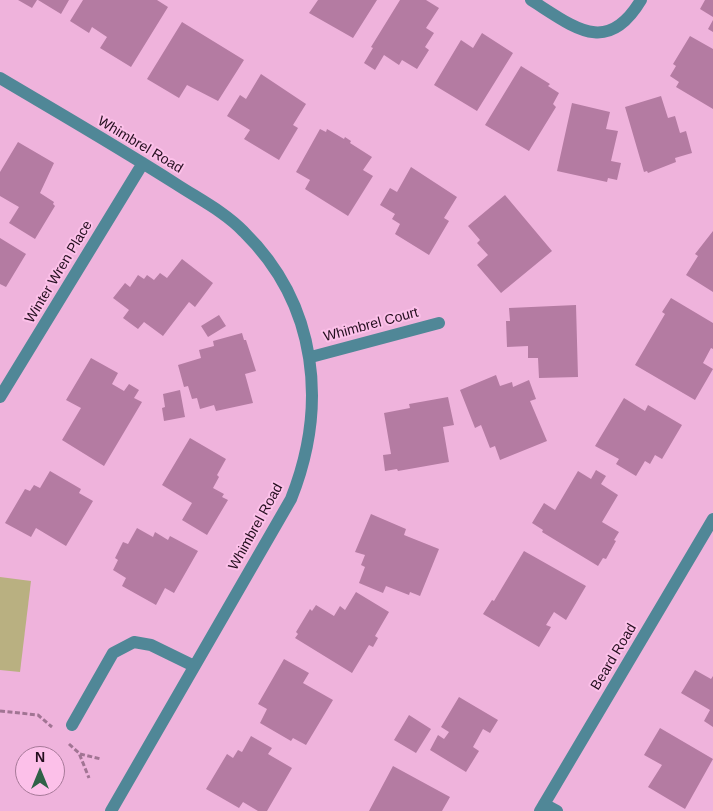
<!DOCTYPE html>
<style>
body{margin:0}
#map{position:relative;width:713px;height:811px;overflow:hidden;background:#efb3dc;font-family:Helvetica,sans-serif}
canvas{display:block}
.north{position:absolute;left:15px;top:746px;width:50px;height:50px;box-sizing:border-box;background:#fcc0e9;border:1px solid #a67998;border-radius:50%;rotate:0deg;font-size:14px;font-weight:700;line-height:20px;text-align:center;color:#240e1e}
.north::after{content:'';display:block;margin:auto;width:18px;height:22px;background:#2f6247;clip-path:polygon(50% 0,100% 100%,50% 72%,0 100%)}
</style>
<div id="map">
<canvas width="713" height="811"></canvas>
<div class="north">N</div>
</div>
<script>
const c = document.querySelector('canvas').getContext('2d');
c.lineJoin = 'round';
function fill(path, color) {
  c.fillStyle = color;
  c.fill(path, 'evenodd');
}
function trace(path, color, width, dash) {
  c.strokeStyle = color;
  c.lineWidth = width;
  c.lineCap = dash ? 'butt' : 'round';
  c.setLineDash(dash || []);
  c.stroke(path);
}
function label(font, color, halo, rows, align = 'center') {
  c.font = font + ' Helvetica,sans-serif';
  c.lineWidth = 4;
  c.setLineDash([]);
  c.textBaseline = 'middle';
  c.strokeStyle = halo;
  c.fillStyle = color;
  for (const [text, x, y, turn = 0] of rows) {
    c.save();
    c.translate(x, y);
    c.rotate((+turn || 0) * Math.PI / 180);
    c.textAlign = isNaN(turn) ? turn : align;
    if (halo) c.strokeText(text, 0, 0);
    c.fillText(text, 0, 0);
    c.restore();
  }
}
const green = new Path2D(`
 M0 577 31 581 20 672 0 670Z`);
const building = new Path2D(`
 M18 0H37L32 8Z
 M38 0H69L61 14Z
 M83 0H157L168 7 131 67 100 48 107 37 92 27 89 33 70 21Z
 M318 0H377L353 38 309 13Z
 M400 0H426L439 8 426 28 434 33 425 47 429 50 417 69 402 60 399 65 384 55 375 70 364 63 373 48 371 47Z
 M705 0H713V17L700 9Z
 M713 20V32L708 29Z
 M182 22 244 60 218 101 187 85 179 98 147 79Z
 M482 33 513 53 477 111 434 85 461 40 473 48Z
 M690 36 713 49V109L676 87 679 82 670 76 676 66 673 64Z
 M521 66 550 84 548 86 559 93 553 104 556 107 529 151 485 125Z
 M261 74 306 104 293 125 298 128 279 160 244 139 250 130 227 116 240 95 246 99Z
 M661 96 668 118 675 116 680 133 686 131 692 153 675 158 676 162 648 173 647 171 644 172 625 107Z
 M572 103 610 112 606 129 618 131 611 161 621 163 617 180 608 178 607 182 557 171Z
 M320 129 326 132 327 129 344 139 345 137 351 141 350 143 372 157 363 170 373 176 348 216 305 189 310 180 296 172Z
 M18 142 54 163 40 193 54 202 53 204 55 206 35 239 9 223 19 207 0 196V172Z
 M411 167 457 197 444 218 449 221 429 255 395 234 400 224 392 219 395 214 380 205 390 188 397 192Z
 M505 195 552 251 501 293 477 265 488 255 477 243 480 240 468 226Z
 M713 231V292L686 275 698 256 695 254Z
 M0 238 26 254 6 287 0 284Z
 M182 259 213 283 195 307 189 302 163 336 144 322 138 329 123 318 129 310 113 298 125 283 130 287 138 275 144 279 147 275 154 280 160 273 167 278Z
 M671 298 713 323V349L711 348 703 363 713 369 695 400 635 365 665 314 662 312Z
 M576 305 578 377 539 378 538 358H528V346L507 347 506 321H510L509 308Z
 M219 315 226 326 208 337 201 326Z
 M242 333 244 340H246L256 371 245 374 253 403 216 411 214 405 200 409 197 398 192 399 188 386 184 387 178 365 201 358 199 350 214 346 213 341Z
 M91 358 118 373 112 384 124 391 129 384 139 390 134 398 142 402 104 466 62 440 81 408 66 400Z
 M496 375 500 386 512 382 513 387 529 380 536 399 530 401 547 441 500 460 495 446 490 448 481 425 475 428 460 390Z
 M180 390 185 417 164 421 162 408 165 407 163 394Z
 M448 397 454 425 443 427 449 462 398 471 397 469 385 471 383 455 391 454 384 413 410 408 409 404Z
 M624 398 645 411 648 405 682 425 662 459 655 455 650 464 645 461 636 476 616 464 619 459 595 446Z
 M190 438 226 459 217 475 219 477 213 488 224 494 222 497 228 500 207 535 182 520 192 503 162 485Z
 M596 470 606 476 601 484 618 495 602 522 619 532 614 540 616 541 606 559 603 558 598 566 542 532 543 530 532 523 544 503 555 510 578 471 591 479Z
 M50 471 81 489 79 493 93 501 66 546 36 528 31 537 5 523 25 489 30 491 34 485 40 488Z
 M371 514 406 529 404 535 439 549 420 596 410 592 409 595 386 586 383 593 359 583 365 567 361 565 365 555 355 552Z
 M137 528 153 537 155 532 168 540 170 536 198 551 174 593 165 588 156 605 122 586 126 578 113 570 118 560 115 558 123 542 128 544Z
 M524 551 586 586 566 620 554 612 546 625 551 627 539 647 483 614 492 600 494 601Z
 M356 592 389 612 375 636 378 638 373 647 369 645 352 673 295 638 298 634 296 632 310 609 312 611 316 605 334 616 340 606 345 610Z
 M284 659 309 673 303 683 333 700 306 745 293 738 291 741 260 723 267 709 258 704Z
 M695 670 711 679 713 676V727L704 721 710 710 681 693Z
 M459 697 498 720 490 733 483 729 473 747 479 751 466 772 430 750 438 735 444 739 449 732 441 727Z
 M409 715 431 729 416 753 394 740Z
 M660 728 713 759 685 809 648 787 662 765 644 755Z
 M251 736 272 748 268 754 292 768 267 811H258L243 802 239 808 206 789 227 754 233 758 238 750 242 752Z
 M393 766 450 797 442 811H369Z`);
const path = new Path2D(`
 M0 711 38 715 52 727
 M69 744 79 753 89 778
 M80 754 101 759`);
const minor = new Path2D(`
 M531 0C574 27 607 57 641 0
 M0 78C59 113 118 147 176 184 199 199 225 212 244 232 318 305 328 406 291 499L111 811
 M311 357 439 323
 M0 397 143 163
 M72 725 113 653 134 642 151 645 194 666
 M544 804 557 811
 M540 811 713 519`);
const streetNames = [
 ["Whimbrel Road",140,145,31],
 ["Winter Wren Place",59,272,-59],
 ["Whimbrel Court",371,325,-15],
 ["Whimbrel Road",256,527,-61],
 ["Beard Road",614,657,-59]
];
fill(green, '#b9b081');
fill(building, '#b47ba2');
trace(path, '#a17493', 3, [5, 2.5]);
trace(minor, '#508797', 12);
label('14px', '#240e1e', '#fcc0e9', streetNames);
</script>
